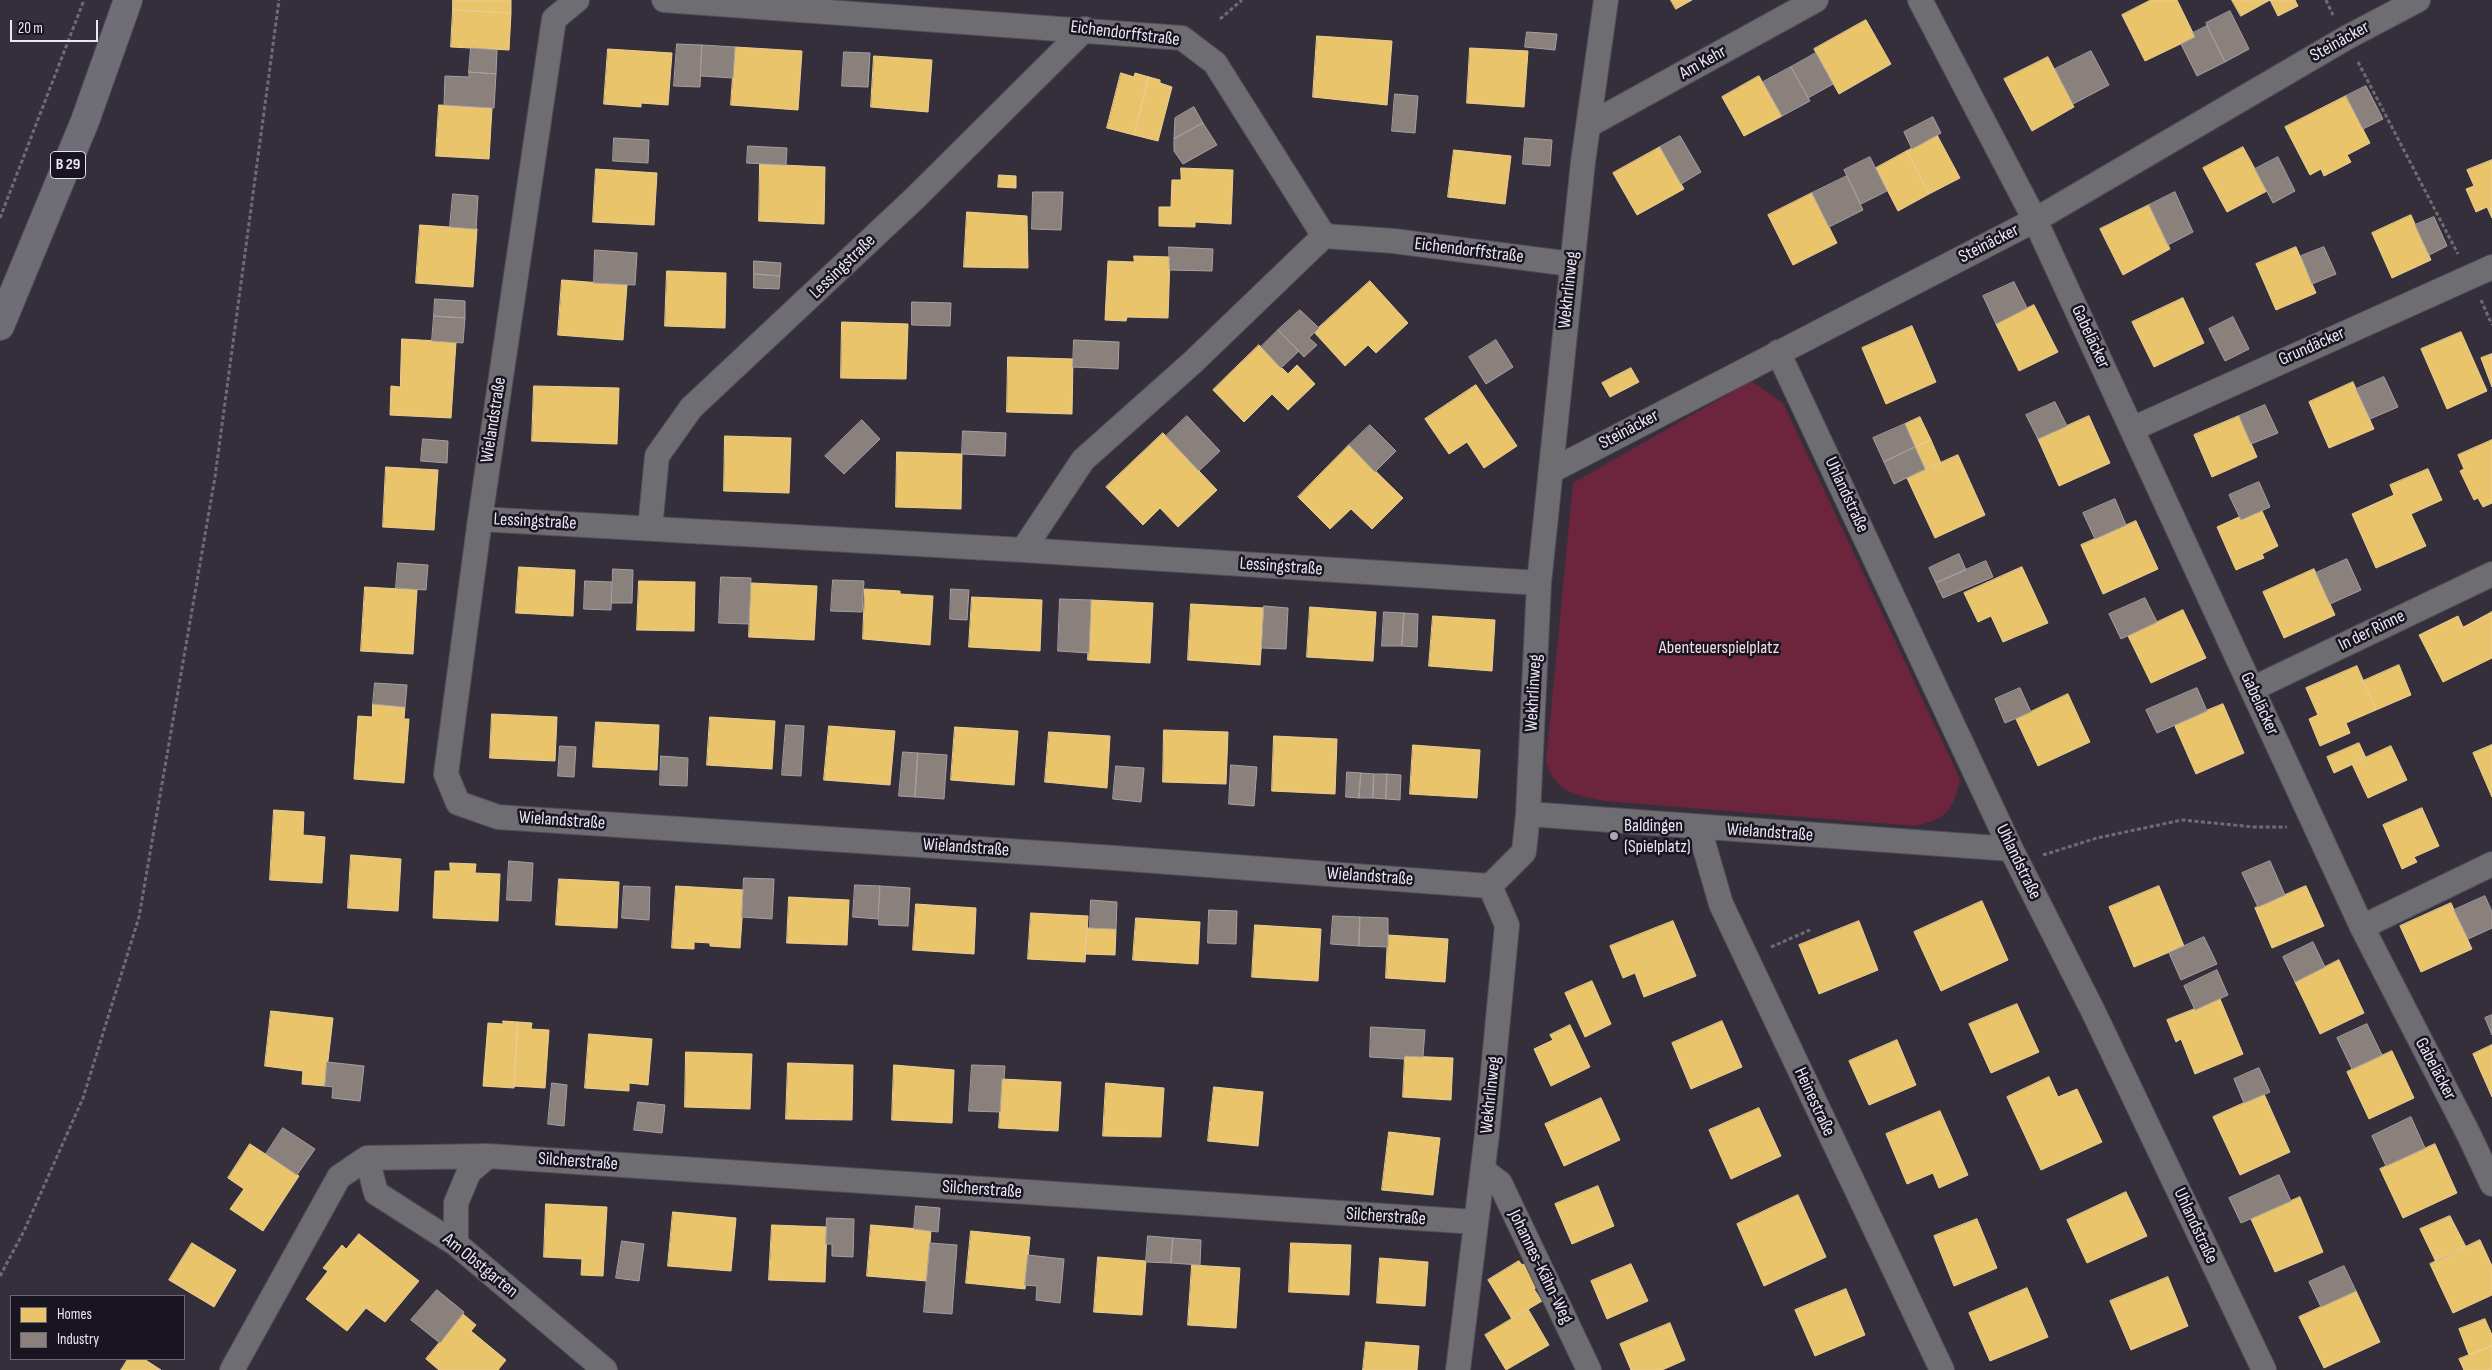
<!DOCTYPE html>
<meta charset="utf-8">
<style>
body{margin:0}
#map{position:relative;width:2492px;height:1370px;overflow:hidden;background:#352f3c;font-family:"Sofia Sans Condensed",sans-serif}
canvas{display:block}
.legend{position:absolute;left:10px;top:1295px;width:175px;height:65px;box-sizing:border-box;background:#191520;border:1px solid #6d6875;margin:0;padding:6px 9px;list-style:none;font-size:15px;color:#ebe5f5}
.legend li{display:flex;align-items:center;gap:10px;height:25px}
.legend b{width:25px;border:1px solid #6d6875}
.scale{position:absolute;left:10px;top:20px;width:88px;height:22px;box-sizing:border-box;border:2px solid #ebe5f5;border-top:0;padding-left:6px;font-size:15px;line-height:18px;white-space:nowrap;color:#ebe5f5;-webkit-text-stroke:4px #191520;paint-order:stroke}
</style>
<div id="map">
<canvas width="2492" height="1370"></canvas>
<ul class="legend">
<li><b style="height:14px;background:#e9c46a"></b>Homes</li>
<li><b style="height:14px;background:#8a817c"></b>Industry</li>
</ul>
<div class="scale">20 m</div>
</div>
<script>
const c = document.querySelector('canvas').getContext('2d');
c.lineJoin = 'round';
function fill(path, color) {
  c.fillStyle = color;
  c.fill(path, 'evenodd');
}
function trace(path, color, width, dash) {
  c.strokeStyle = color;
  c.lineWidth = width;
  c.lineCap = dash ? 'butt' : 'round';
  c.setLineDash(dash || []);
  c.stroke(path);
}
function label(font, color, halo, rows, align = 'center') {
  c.font = font + ' "Sofia Sans Condensed",sans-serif';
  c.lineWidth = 5;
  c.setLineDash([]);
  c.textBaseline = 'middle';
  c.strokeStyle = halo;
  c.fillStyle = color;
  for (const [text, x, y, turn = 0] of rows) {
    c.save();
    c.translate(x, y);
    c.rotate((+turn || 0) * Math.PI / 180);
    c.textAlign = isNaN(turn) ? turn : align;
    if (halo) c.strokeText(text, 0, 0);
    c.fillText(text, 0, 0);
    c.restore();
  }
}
const green = new Path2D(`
 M1751 381 1783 403 1960 779C1952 812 1948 818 1915 826L1604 801C1574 794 1557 794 1546 762L1573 483Z`);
const homes = new Path2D(`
 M453 0H511V13L453 10Z
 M1671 0H1692L1676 9Z
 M2151 0H2177L2195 37 2145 61 2122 15Z
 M2232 0H2295L2298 6 2278 16 2270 0 2241 16Z
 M453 10 511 13 509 50 451 47Z
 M1866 20 1891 64 1839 94 1814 49Z
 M1317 36 1392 41 1387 105 1313 97Z
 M735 47 802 51 798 110 731 105Z
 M1470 48 1528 51 1524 107 1467 103Z
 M608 49 672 53 668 105 641 103V107L604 104Z
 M874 56 932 60 928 112 871 107Z
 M2048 57 2074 107 2032 131 2004 79Z
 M1121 73 1134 77 1135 73 1149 77 1134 135 1107 128Z
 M1759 76 1782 116 1744 136 1722 97Z
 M1149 77 1160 80V83L1172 87 1158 141 1134 135Z
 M2346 96 2370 143 2347 155 2351 162 2324 176 2321 169 2310 175 2285 127Z
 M439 105 492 108 489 159 436 156Z
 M1937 135 1960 178 1929 194 1907 151Z
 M1660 147 1684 189 1637 215 1613 173Z
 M2243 147 2267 191 2227 212 2203 168Z
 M1454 150 1511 156 1505 204 1448 197Z
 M1907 151 1929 194 1898 211 1876 168Z
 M2492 160V218L2487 207 2476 212 2466 189 2474 186 2467 170Z
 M760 164 825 167 824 224 759 221Z
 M1181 168 1233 170 1231 224 1195 222V227L1159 226V207H1171L1172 180H1181Z
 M596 169 657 173 654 225 593 222Z
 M999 175 1016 176V188L998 187Z
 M1812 193 1837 243 1793 265 1768 215Z
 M2149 205 2170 249 2123 275 2100 229Z
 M967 212 1027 216 1028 268 964 267Z
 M2411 215 2431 260 2392 278 2372 233Z
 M420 225 477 229 473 287 416 283Z
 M2296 247 2316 293 2276 310 2256 264Z
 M1134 256 1170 257 1168 318 1127 317 1126 321 1105 320 1108 261 1134 262Z
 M667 271 726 273 725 328 665 326Z
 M562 280 627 285 623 340 558 335Z
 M1370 281 1408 323 1376 353 1368 345 1345 366 1314 332Z
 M2183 298 2204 343 2154 367 2132 322Z
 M2034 305 2058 352 2019 371 1996 324Z
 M842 322 908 324 906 379 841 378Z
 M1912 326 1936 382 1886 404 1862 348Z
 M2461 332 2487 391 2447 409 2421 349Z
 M402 339 456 342 451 418 390 415 391 386 400 387Z
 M1259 345 1288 374 1297 365 1315 384 1288 410 1272 394 1244 422 1213 390Z
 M2492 354V387L2481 358Z
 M1008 357 1073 359 1072 414 1007 412Z
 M1631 368 1639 382 1610 397 1602 383Z
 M2353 382 2374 429 2329 448 2309 402Z
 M1476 385 1517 446 1484 468 1467 442 1449 454 1425 419Z
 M534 386 619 388 617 444 532 441Z
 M2089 416 2110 463 2059 486 2038 439Z
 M2239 416 2257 457 2212 477 2194 435Z
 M1920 417 1931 440 1915 447 1905 424Z
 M1163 433 1217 490 1178 527 1160 508 1143 525 1106 487Z
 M725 436 791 438 789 493 724 491Z
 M1931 440 1941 463 1925 469 1915 447Z
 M2492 440V503L2483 507 2478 498 2474 500 2460 471 2464 469 2458 455Z
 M1349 445 1403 498 1372 529 1351 509 1330 529 1298 497Z
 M897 452 962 454 961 509 896 507Z
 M1958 455 1985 515 1935 538 1907 478Z
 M386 467 438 470 434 530 383 527Z
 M2428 469 2442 500 2411 514 2426 546 2376 568 2352 514 2394 495 2390 485Z
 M2262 511 2278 546 2262 554 2264 558 2236 570 2217 527 2239 517 2241 520Z
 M2136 521 2158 569 2103 594 2081 545Z
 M519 567 575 570 573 616 516 613Z
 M2022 567 2048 623 2003 642 1991 616 1978 622 1964 593Z
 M2314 569 2335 615 2284 638 2263 592Z
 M639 581 695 582 694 631 637 630Z
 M751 583 817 586 814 640 749 637Z
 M365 587 417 590 413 654 361 651Z
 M865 589 900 591V594L933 596 930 645 863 639Z
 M972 597 1042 600 1040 651 969 647Z
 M1091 600 1153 603 1150 663 1088 660Z
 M1191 604 1264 608 1260 665 1188 660Z
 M1310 607 1376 612 1373 661 1307 657Z
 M2183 610 2206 658 2151 683 2128 636Z
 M2492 612V658L2443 682 2419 635 2458 616 2463 627Z
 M1433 616 1495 620 1492 671 1429 666Z
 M2399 665 2411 695 2376 710 2363 681Z
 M2357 666 2376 710 2346 723 2350 733 2320 746 2309 719 2318 715 2306 688Z
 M2068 694 2090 742 2038 766 2016 719Z
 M373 704 405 707 404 719H409L404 783 354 779 358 716 372 717Z
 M2223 704 2244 753 2196 774 2174 724Z
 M492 714 557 717 555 761 490 758Z
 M710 717 775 721 772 769 707 765Z
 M596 722 659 725 657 770 593 767Z
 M829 726 895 731 890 785 824 780Z
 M955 727 1018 731 1014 785 951 780Z
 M1164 730 1228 732 1226 784 1163 782Z
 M1049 732 1110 736 1107 788 1045 782Z
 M1274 736 1337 739 1335 794 1272 791Z
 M2359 743 2366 758 2334 773 2327 757Z
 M1413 745 1480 750 1477 798 1410 794Z
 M2492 745V797L2473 753Z
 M2391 746 2407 780 2368 798 2352 764Z
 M2422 808 2439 846 2414 857 2417 862 2402 869 2383 825Z
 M274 810 304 812 303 835 325 837 322 883 270 880Z
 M351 855 401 859 398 911 348 908Z
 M450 863 476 864 475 873 500 874 498 921 433 918 435 871H450Z
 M559 879 619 882 617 928 556 925Z
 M676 886 744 890 740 948 710 946V943L694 942V949L672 948Z
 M2159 886 2184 946 2134 967 2109 907Z
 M2306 886 2324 926 2272 948 2255 908Z
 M789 897 849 900 847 945 787 943Z
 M1982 901 2008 960 1941 991 1914 932Z
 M2451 903 2472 949 2421 972 2400 926Z
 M916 904 976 908 974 954 913 950Z
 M1031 913 1088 916 1085 962 1028 959Z
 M1136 918 1200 922 1198 964 1133 960Z
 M1673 921 1696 976 1644 997 1635 973 1623 978 1610 946Z
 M1859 921 1878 970 1819 994 1799 945Z
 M1255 925 1321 929 1318 981 1252 977Z
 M1087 928 1116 929 1115 955 1086 954Z
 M1388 935 1448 939 1445 982 1386 978Z
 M2339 960 2364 1013 2320 1034 2295 982Z
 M1592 981 1611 1024 1585 1037 1565 993Z
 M2220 999 2243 1054 2195 1074 2181 1039 2176 1042 2167 1020Z
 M2017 1004 2039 1052 1991 1073 1969 1024Z
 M271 1011 333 1018 325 1086 302 1084 303 1071 265 1066Z
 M503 1021 518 1022 514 1088 483 1086 488 1023 503 1024Z
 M1722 1021 1742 1067 1691 1089 1672 1043Z
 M518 1022 532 1023 531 1029 549 1030 545 1088 514 1086Z
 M1570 1025 1590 1067 1551 1086 1534 1049 1553 1040 1550 1035Z
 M589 1034 652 1039 648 1085 629 1083V1091L585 1088Z
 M1897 1040 1916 1085 1869 1105 1849 1061Z
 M2492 1045V1097L2473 1054Z
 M2392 1051 2414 1098 2369 1119 2347 1072Z
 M686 1052 752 1054 750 1109 685 1107Z
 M1405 1056 1453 1058 1451 1100 1403 1097Z
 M788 1063 853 1065 852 1120 786 1119Z
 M894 1065 954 1070 952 1123 892 1120Z
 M2049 1077 2058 1097 2077 1089 2102 1142 2041 1170 2007 1097Z
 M1002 1079 1061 1082 1058 1131 999 1128Z
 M1106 1083 1164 1088 1161 1137 1103 1136Z
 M1214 1087 1263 1092 1258 1146 1208 1141Z
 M2264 1094 2290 1152 2240 1175 2213 1117Z
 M1601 1098 1620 1140 1564 1166 1545 1124Z
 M1759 1108 1781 1156 1731 1179 1709 1130Z
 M1940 1111 1968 1175 1939 1188 1933 1173 1907 1184 1886 1134Z
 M1389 1132 1440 1138 1433 1195 1382 1190Z
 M250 1144 299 1176 263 1231 230 1209 244 1189 228 1178Z
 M2435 1144 2457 1193 2403 1218 2380 1169Z
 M1598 1186 1614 1226 1572 1244 1555 1204Z
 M2126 1192 2147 1236 2087 1263 2067 1220Z
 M1798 1195 1826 1257 1764 1286 1737 1224Z
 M2300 1197 2323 1252 2275 1272 2251 1219Z
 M546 1204 607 1207 603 1276 581 1275 582 1259 544 1257Z
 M673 1212 736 1218 731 1271 668 1266Z
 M2450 1216 2466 1247 2436 1262 2420 1229Z
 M1977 1219 1997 1268 1954 1286 1934 1236Z
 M772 1225 827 1227 825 1282 769 1280Z
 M871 1225 931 1230 927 1281 867 1276Z
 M971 1231 1030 1237 1025 1289 966 1283Z
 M359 1234 419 1281 385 1322 366 1308 347 1331 306 1299 328 1271 323 1268 342 1245 346 1249Z
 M2480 1240 2492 1266V1295L2453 1313 2430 1264Z
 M192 1243 236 1270 214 1307 169 1280Z
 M1291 1243 1351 1245 1349 1295 1289 1292Z
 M1098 1257 1146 1261 1142 1315 1094 1312Z
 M1380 1258 1428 1262 1425 1306 1377 1303Z
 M1519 1261 1522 1265 1528 1262 1542 1284 1534 1289 1542 1301 1512 1319 1488 1280Z
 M1631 1264 1648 1301 1607 1319 1591 1281Z
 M1192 1265 1240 1268 1236 1328 1188 1325Z
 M2168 1277 2188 1326 2131 1350 2110 1301Z
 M2027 1288 2048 1337 1990 1361 1969 1313Z
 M1846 1289 1865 1335 1815 1356 1795 1310Z
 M2356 1291 2380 1342 2324 1368 2299 1317Z
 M1528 1309 1549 1345 1506 1370 1485 1335Z
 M463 1314 476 1325 471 1331 506 1360 498 1370H439L426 1359Z
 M2485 1319 2492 1335V1346L2469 1355 2459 1329Z
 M1670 1323 1685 1360 1662 1370H1631L1620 1344Z
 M1366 1342 1419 1346 1417 1370H1363Z
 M2492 1346V1370H2464L2459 1359Z
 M128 1359H144L161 1370H121Z`);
const industry = new Path2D(`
 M2230 11 2249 49 2225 62 2206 23Z
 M2207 26 2225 62 2197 76 2181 44 2195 37 2193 33Z
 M1527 32 1557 34 1555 50 1525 47Z
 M677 44 702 45 700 87 674 86Z
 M702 45 735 47 733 78 701 76Z
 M471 48 497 50 496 74 469 72Z
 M2091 51 2109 85 2073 104 2055 69Z
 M844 52 870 53 868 87 842 86Z
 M1816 53 1833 84 1808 98 1791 67Z
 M1791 67 1810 101 1782 116 1763 82Z
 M469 72 496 74 494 108 444 105 445 76 469 77Z
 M2366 86 2383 119 2363 129 2346 96Z
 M1395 94 1418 96 1415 133 1392 131Z
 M1194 107 1203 123 1174 139 1175 118Z
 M1933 117 1941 133 1912 149 1904 132Z
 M1203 123 1217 145 1183 164 1174 151V139Z
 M1680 136 1701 172 1681 184 1660 147Z
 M614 138 649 140 648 163 613 161Z
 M1525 138 1552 140 1550 166 1523 164Z
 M748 146 787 148 786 165 747 163Z
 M1870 157 1887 191 1861 204 1844 170Z
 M2278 157 2295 191 2273 203 2255 169Z
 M1847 176 1863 210 1829 227 1812 193Z
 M1033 192H1063L1061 230 1032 229Z
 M2175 192 2193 232 2168 245 2149 205Z
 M453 194 478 196 476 229 450 227Z
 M2434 217 2447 246 2429 255 2415 225Z
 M1169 247 1213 249 1212 271 1170 270Z
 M2324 247 2336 274 2312 284 2301 256Z
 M595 250 637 253 635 285 594 283Z
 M754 261 781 263 780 276 754 274Z
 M754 274 780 276 779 289 754 288Z
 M2014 282 2027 308 1996 324 1983 296Z
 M435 299 465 301V318L434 316Z
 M912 302 951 303 950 326 912 325Z
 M1300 310 1319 328 1309 338 1317 345 1304 357 1278 330Z
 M434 316 465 318 463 343 432 341Z
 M2233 317 2249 349 2225 361 2209 329Z
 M1278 330 1299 351 1281 368 1261 347Z
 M1074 340 1119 342 1118 369 1073 367Z
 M1496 340 1513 367 1486 384 1469 357Z
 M2384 377 2398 407 2370 419 2356 389Z
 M2055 402 2067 426 2038 439 2026 415Z
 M2265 405 2278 433 2251 444 2239 416Z
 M1187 416 1220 451 1199 471 1166 436Z
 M862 420 880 439 844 474 825 456Z
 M1905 424 1915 447 1884 462 1873 438Z
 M1370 425 1396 451 1375 472 1349 445Z
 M963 431 1006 433 1005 456 962 454Z
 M423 439 448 441 447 463 421 461Z
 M1915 447 1925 469 1894 484 1884 462Z
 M2259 482 2270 507 2241 520 2229 495Z
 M2115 499 2126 525 2095 539 2083 513Z
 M1959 554 1966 570 1936 583 1929 568Z
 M2347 559 2361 590 2330 604 2316 573Z
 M1986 561 1993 577 1943 598 1936 583Z
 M398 563 428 565 426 590 396 588Z
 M613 569 633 570 632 603H612Z
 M721 577 751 578 749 624 719 623Z
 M833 580 864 581 862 612 831 611Z
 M585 581 612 582 611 610 584 609Z
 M951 589 969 590 967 620 950 619Z
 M2145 598 2157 622 2121 639 2109 614Z
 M1060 599 1091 600 1089 653 1058 651Z
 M1264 606 1288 608 1286 649 1262 648Z
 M1384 612 1404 613 1402 646H1382Z
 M1404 613 1418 614 1417 647 1402 646Z
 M375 683 407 685 405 707 373 704Z
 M2020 688 2031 712 2005 723 1995 699Z
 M2197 688 2207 711 2157 733 2146 710Z
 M786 725 804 726 801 776 782 775Z
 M560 746 576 747 574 777 558 776Z
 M903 752 918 753 915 797 899 796Z
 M918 753 947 755 944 799 915 797Z
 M661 756 688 758 687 786 660 785Z
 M1231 765 1257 767 1254 806 1229 804Z
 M1116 766 1144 768 1141 802 1113 799Z
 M1347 772 1361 773 1359 798 1346 797Z
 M1361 773 1374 774 1373 798H1359Z
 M1374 774H1387L1386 799 1373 798Z
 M1387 774 1401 775 1400 800 1386 799Z
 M509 861 533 863 531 901 507 900Z
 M2270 861 2285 895 2258 907 2242 873Z
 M744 878 774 879 772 919 742 917Z
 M855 885 880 886 878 919 853 917Z
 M624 886 650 887 649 920 622 918Z
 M880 886 910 888 908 926 879 925Z
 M2485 896 2492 912V928L2468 939 2454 910Z
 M1091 900 1117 902 1116 929 1090 928Z
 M1209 910 1237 911 1236 944 1208 943Z
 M1333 916 1360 917 1359 946 1331 944Z
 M1360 917 1388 918V947L1359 946Z
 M2204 937 2217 964 2181 980 2169 953Z
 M2313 942 2325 967 2295 982 2283 957Z
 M2217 970 2228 995 2195 1010 2184 986Z
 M2492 1015V1035L2485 1018Z
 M2367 1024 2382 1055 2352 1069 2337 1038Z
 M1371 1027 1425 1030 1423 1057 1405 1056 1404 1059 1370 1057Z
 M327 1062 364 1066 360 1101 332 1098 333 1087 325 1086Z
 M972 1065 1005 1066 1004 1079H1002L1000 1112 969 1111Z
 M2259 1068 2270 1092 2244 1103 2234 1079Z
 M552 1083 567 1085 564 1126 548 1124Z
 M638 1102 665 1105 662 1133 634 1130Z
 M2411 1117 2425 1148 2386 1166 2372 1136Z
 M283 1128 315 1149 297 1175 266 1154Z
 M2279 1175 2291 1201 2241 1223 2229 1198Z
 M916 1206 940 1208 938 1232 914 1229Z
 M827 1218 854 1219 853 1257 832 1256V1244H826Z
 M1148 1236 1173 1238 1171 1263 1146 1262Z
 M1173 1238 1201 1240 1200 1265 1171 1263Z
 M622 1241 644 1244 639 1281 616 1278Z
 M930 1243 957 1245 952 1314 924 1312Z
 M1028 1255 1064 1259 1060 1303 1036 1300 1037 1286 1025 1285Z
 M2344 1266 2356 1291 2321 1307 2309 1282Z
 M437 1290 464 1312 440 1343 411 1320Z`);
const path = new Path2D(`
 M2326 0 2333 15
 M1220 19 1242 0
 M2358 62 2458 254
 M0 218 84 0
 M2481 300 2492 325
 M2043 855 2097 838 2182 820 2254 827H2287
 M1771 947 1810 930
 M0 1276 24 1231 83 1098 139 917 215 477 279 0`);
const minor = new Path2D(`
 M577 0 554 19 480 519 446 774 458 803 498 817 1115 858 1490 886
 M664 0 1182 38 1215 63 1324 236 1394 241 1571 264
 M1920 0 2035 220 2362 927 2469 1135 2492 1184
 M1589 125 1816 0
 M1778 352 2011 849 2093 1011 2264 1370
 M2132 429 2492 267
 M1551 471 2035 220 2346 38 2418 0
 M480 519 1023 550 1539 583
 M650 528 657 456 691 408 914 199 1085 29
 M1023 550 1083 460 1193 362 1324 236
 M2252 689 2492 574
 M1528 814 2011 849
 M1699 828 1721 904 1942 1370
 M2362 927 2492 864
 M367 1158 376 1193 456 1244 605 1370
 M1483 1170 1500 1183 1589 1370
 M456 1244V1203L469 1172 488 1156
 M232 1370 339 1177 367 1158 488 1156 1476 1222
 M1458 1370 1487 1134 1507 925 1490 886 1524 852 1528 814 1539 583 1583 162 1606 0`);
const primary = new Path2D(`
 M0 326 85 121 128 0`);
const markers = [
 [1614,836,5,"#aba5b4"]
];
const shields = [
 [68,165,35]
];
const shieldNames = [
 ["B 29",68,165]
];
const streetNames = [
 ["Eichendorffstraße",1125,34,7],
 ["Steinäcker",2340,42,-29],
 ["Am Kehr",1703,63,-29],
 ["Steinäcker",1989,244,-27],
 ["Eichendorffstraße",1469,251,7],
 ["Lessingstraße",843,267,-44],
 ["Wekhrlinweg",1569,290,-84],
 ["Gabeläcker",2090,337,65],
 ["Grundäcker",2312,347,-24],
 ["Wielandstraße",494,420,-81],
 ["Steinäcker",1629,430,-28],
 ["Uhlandstraße",1846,495,65],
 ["Lessingstraße",535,522,3],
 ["Lessingstraße",1281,567,4],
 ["In der Rinne",2372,631,-26],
 ["Wekhrlinweg",1534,693,-87],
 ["Gabeläcker",2259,704,65],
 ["Wielandstraße",562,821,4],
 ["Wielandstraße",1770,833,4],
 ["Wielandstraße",966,848,4],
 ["Uhlandstraße",2018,862,64],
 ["Wielandstraße",1370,877,4],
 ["Gabeläcker",2435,1069,62],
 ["Wekhrlinweg",1491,1095,-84],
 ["Heinestraße",1814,1102,65],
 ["Silcherstraße",578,1162,4],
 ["Silcherstraße",982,1190,4],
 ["Silcherstraße",1386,1217,4],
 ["Uhlandstraße",2195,1226,65],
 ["Am Obstgarten",480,1266,39],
 ["Johannes-Kähn-Weg",1540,1267,64]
];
const parkNames = [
 ["Abenteuerspielplatz",1719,648]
];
const poiNames = [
 ["Baldingen",1624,826],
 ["(Spielplatz)",1624,847]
];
fill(green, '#6c253d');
fill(homes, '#e9c46a');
trace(homes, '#eace94', 1);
fill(industry, '#8a817c');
trace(industry, '#a79fa0', 1);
trace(minor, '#524d59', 26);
trace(primary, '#524d59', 30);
trace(path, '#6d6b73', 3, [4, 2.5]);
trace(minor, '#6d6d72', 24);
trace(primary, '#6f6e77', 28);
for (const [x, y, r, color] of markers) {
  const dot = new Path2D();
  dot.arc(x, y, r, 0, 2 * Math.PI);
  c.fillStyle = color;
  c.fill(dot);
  trace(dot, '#191520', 2);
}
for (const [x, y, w] of shields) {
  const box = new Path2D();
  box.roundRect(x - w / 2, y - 13.5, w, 27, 4);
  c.fillStyle = '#191520';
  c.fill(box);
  trace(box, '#ebe5f5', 1);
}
label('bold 16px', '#ebe5f5', null, shieldNames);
label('18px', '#ebe5f5', '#191520', streetNames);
label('18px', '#f7dde2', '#191520', parkNames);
label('18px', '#ebe5f5', '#191520', poiNames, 'left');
</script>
